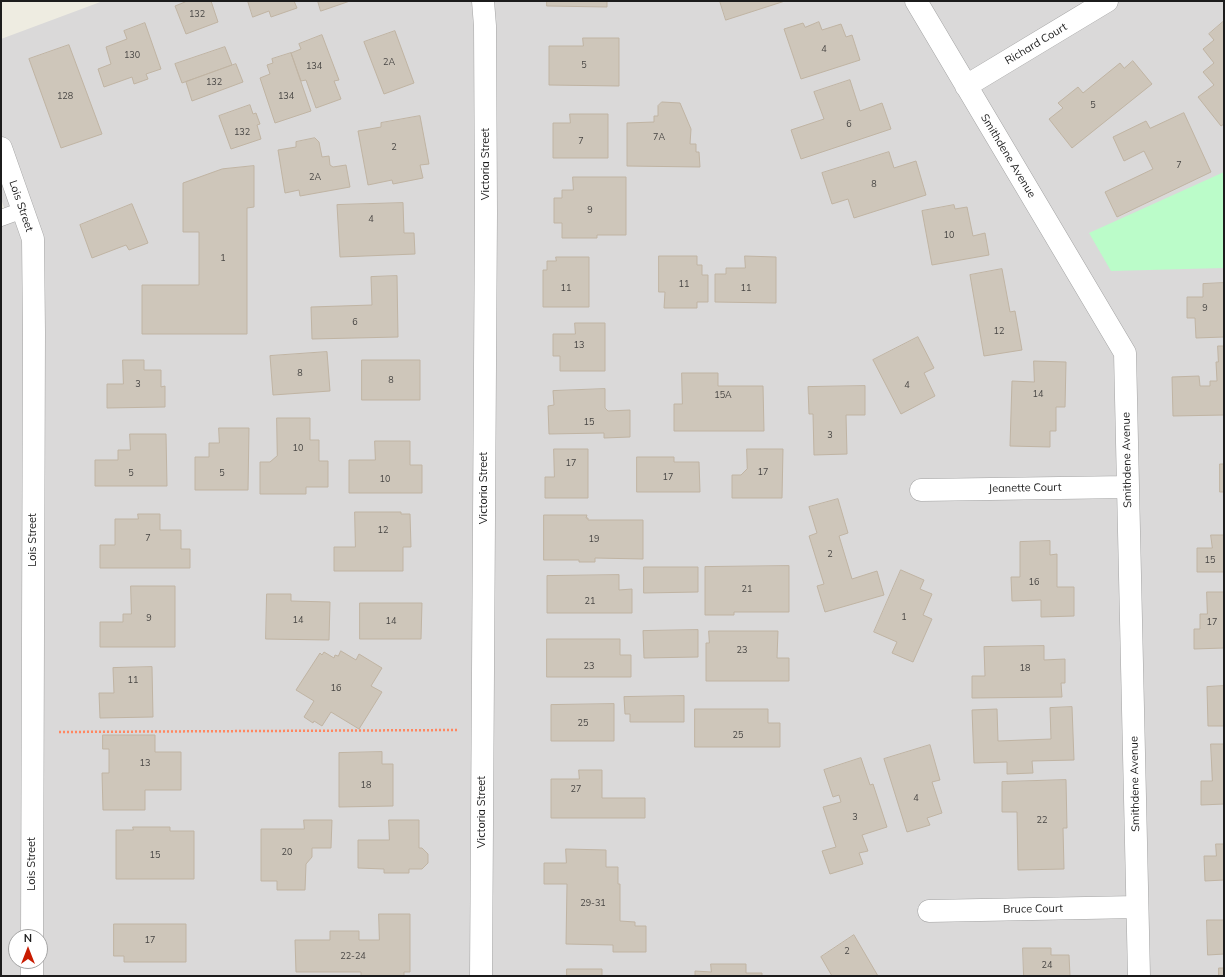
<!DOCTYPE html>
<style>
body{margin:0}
#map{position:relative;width:1225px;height:977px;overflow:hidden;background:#eeece1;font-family:Mulish,sans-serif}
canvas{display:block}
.frame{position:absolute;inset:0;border:2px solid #1c1c1c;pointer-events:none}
.north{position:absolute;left:8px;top:929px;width:40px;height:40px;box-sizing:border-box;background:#fff;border:1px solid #a4a4a4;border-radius:50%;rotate:0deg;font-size:11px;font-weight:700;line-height:16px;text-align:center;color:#1c1c1c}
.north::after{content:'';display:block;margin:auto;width:14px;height:18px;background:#c81b00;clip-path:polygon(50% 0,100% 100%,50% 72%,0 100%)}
</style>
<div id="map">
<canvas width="1225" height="977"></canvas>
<div class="frame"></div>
<div class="north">N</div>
</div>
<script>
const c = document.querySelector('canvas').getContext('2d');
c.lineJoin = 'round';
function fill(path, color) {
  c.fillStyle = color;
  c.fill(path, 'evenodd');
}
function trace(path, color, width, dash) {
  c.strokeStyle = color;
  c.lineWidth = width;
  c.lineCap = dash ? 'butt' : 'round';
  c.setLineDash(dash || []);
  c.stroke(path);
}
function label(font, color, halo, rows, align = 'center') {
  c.font = font + ' Mulish,sans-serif';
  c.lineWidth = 4;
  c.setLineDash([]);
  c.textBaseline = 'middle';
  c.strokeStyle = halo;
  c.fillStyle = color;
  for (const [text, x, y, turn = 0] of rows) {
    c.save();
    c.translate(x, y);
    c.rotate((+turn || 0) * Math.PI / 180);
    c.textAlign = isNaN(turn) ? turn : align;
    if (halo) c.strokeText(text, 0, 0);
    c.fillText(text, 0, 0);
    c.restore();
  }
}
const residential = new Path2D(`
 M103 1H1224V976H1V224L9 221 1 199V39ZM16 937H40V961H16Z`);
const park = new Path2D(`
 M1224 172V268L1111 271 1089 233Z`);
const building = new Path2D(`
 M185 1H211L218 22 186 34 175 6 185 2Z
 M248 1H294L297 8 271 17 269 11 253 17Z
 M318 1H350L321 11Z
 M547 1H607V7L547 6Z
 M720 1H785L726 20Z
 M1224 21V124L1221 126 1198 97 1214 85 1203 72 1214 63 1203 49 1214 40 1209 34Z
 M819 22 822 30 841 24 846 37 852 35 860 60 801 79 784 29 803 23 805 27Z
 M145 23 161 69 146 74 148 79 134 84 132 77 104 87 98 69 111 64 106 47 127 39 124 31Z
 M395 31 414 83 384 94 364 42Z
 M322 35 339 80 334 81 341 99 316 108 306 80 301 81 291 53 301 49 299 44Z
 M583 38H619V86L549 85V46H583Z
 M69 45 102 134 61 148 29 59Z
 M225 47 232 65 182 83 175 64Z
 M291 53 311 111 275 123 260 78 270 74 267 65 273 63 272 59Z
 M1133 61 1152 84 1072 148 1049 119 1063 108 1058 103 1078 87 1083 93 1120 63 1124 68Z
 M236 64 243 82 192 101 186 82Z
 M850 80 860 111 882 103 891 129 801 159 791 130 824 119 814 92Z
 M662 102 680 103 691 129 690 144H696V152H699L700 167 627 166V123L654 122V116H658V106Z
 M250 105 253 114 256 113 260 124 257 125 261 139 231 149 219 116Z
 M1184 113 1211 172 1117 217 1105 192 1153 169 1144 151 1124 161 1113 137 1146 121 1150 128Z
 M570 114H608V158H553V123H570Z
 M420 116 429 164 420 165 423 178 393 184 392 180 368 185 358 131 381 127V123Z
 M315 138 319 142 322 157 329 156 330 165 333 167 346 165 350 187 300 196 299 190 285 193 278 150 296 147V142Z
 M889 152 894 168 916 161 926 195 854 218 848 199 832 204 822 173Z
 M254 166V207L247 208V334H142V285H199V232H183V183L222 169Z
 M573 177H626V235H597V238H562V223H554V198H562V190H573Z
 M403 203 404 233H414L415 254 340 257 337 205Z
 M132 204 148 243 129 250 126 245 92 258 80 225Z
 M954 205 955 209 967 207 973 236 985 233 989 255 932 265 922 211Z
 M659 256H697V265H702V275H708V302H697V308H664L665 292H659Z
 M745 256 776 257V303L715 302V274H726V268H745Z
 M556 257H589V307H543V270H547V261H556Z
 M1002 269 1010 312 1015 311 1022 350 984 356 970 275Z
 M397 276 398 337 312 339 311 307 372 305 371 277Z
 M1224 283V337L1196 338 1195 318H1187V297H1203V284Z
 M575 323H605V371H560V356H553V334H575Z
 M918 337 934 368 924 373 935 396 901 414 873 360Z
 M1218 346H1224V415L1173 416 1172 377 1199 376 1200 386H1210V381H1217L1216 362H1218Z
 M327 352 330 391 273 395 270 356Z
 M123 360H144V370H161V387L165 386V407L107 408V384H123Z
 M362 360H420V400H362Z
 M1034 361 1066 362 1065 407H1056V431H1050V447L1010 446 1012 381 1034 382Z
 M682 373H718V386H763L764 431H674V404H682Z
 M865 386V415H846L847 454 814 455 813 414H809L808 387Z
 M605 389V408L608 411 630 410V437L604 438V433L549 434 548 406 554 405 553 391Z
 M277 418H310V440H319V461H328V487H306V494H260V462H270L277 456Z
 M219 428H249L248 490H195V457H209V443H219Z
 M130 434H166L167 486H95V460H118V450H130Z
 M375 441H410V465H422V493H349V460H375Z
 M554 449H588V498H545V477H554Z
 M747 449H783L782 498H732V475H741L747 469Z
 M637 457H674V462H699L700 492H637Z
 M1220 464H1224V492H1220Z
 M838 499 848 533 839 536 852 579 877 571 884 595 825 612 817 586 824 584 809 536 817 533 809 507Z
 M355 512H401V514H410L411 547H403V571H334V547H355Z
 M138 514H160V530H181V549H190V568H100V545H115V519H138Z
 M544 515H587L586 518H588V520H643V559L595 558V562H579V560H544Z
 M1211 535H1224V572H1197V548H1212Z
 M1050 541V555L1057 554V587H1074V616L1041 617V600L1012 601 1011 577H1020V542Z
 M789 566V612H734V615H705V567Z
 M644 567H698V592L644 593Z
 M901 570 924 580 920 589 932 594 923 615 932 619 913 662 892 653 897 642 874 632Z
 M619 575V590L632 589V613H547V576Z
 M131 586H175V647H100V622H123V614H131Z
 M1207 592H1224V648L1194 649V629H1200V614H1207Z
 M267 594H291V601L330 602 329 640 266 639Z
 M360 603H422L421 639H360Z
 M698 630V657L644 658 643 631Z
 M709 631H778L777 658H789V681H706V643H709Z
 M547 639H620V655H631V677H547Z
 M1044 646V660L1065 659V683H1061L1062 697 972 698V676H985L984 647Z
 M341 651 356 660 359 654 382 668 371 686 382 692 359 729 331 712 322 726 314 721 313 723 304 717 314 701 296 690 320 653 322 655 324 652 334 658 335 655 338 656Z
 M152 667 153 717 100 718 99 693H114L113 668Z
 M1224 686V726H1208L1207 687Z
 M684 696V722H630V714H625L624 697Z
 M614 704V741H551V705Z
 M1072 707 1074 760 1032 761 1033 773 1007 774V762L974 763 972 710 997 709 998 741 1051 739 1050 708Z
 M695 709H768V723H780V747H695Z
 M103 735H155V752H181V790H145V810H103L102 773H109V749H103Z
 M1211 744H1224V804L1201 805V781H1212Z
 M930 745 940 780 932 782 942 813 927 818 930 825 907 832 884 759Z
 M382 752V764H393V806L339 807V753Z
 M861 758 870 785 873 784 887 827 862 835 868 851 859 853 863 864 830 874 822 851 836 847 823 807 841 802 839 795 833 797 824 770Z
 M579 770H602V798H645V818H551V779H579Z
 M1066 780 1067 828H1063L1064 869 1018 870 1017 812H1002V782Z
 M304 820H332L331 848H312V857L306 864 305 890H277V881H261V829H304Z
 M389 820H419V848H422L428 854V863L422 869H409V873H384V869L358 868V840H389Z
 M133 827H170V831H194V879H116V830H133Z
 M1216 844H1224V880L1205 881 1204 856H1216Z
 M566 849 606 850V867H618V884H620V921L635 922V926H646V952H613V945L566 944 567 884H544V863H566Z
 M379 914H410V972H404V976H361V972H296L295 940H330V931H359V940H379Z
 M1207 920H1224V954L1208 955Z
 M114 924H186V962H124V956H114Z
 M854 935 878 976H832L821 957Z
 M1023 948H1051V955H1069L1070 976H1024Z
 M711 964H746V973H762V976H695V971L711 972Z
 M1219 968H1224V976H1219Z
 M567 969H602V976H567Z`);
const path = new Path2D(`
 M59 732 458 730`);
const service = new Path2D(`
 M1 218 23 210`);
const minor = new Path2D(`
 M916 1 1125 353 1139 976
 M966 86 1107 1
 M1 148 33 239 34 332 32 937
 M921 490 1128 487
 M929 911 1137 907
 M32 976V961
 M481 976 486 213 485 26 483 1`);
const numberNames = [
 ["132",197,14],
 ["4",824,49],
 ["130",132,55],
 ["2A",389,62],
 ["5",584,65],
 ["134",314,66],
 ["132",214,82],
 ["128",65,96],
 ["134",286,96],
 ["5",1093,105],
 ["6",849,124],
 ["132",242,132],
 ["7A",659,137],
 ["7",581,141],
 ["2",394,147],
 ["7",1179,165],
 ["2A",315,177],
 ["8",874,184],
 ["9",590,210],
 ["4",371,219],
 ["10",949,235],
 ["1",223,258],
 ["11",684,284],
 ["11",566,288],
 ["11",746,288],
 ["9",1205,308],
 ["6",355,322],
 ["12",999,331],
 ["13",579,345],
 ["8",300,373],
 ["8",391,380],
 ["3",138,384],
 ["4",907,385],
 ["14",1038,394],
 ["15A",723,395],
 ["15",589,422],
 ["3",830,435],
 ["10",298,448],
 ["17",571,463],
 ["17",763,472],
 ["5",131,473],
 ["5",222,473],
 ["17",668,477],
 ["10",385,479],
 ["12",383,530],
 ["7",148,538],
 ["19",594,539],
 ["2",830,554],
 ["15",1210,560],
 ["16",1034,582],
 ["21",747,589],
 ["21",590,601],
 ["1",904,617],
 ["9",149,618],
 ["14",298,620],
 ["14",391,621],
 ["17",1212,622],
 ["23",742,650],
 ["23",589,666],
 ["18",1025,668],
 ["11",133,680],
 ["16",336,688],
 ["25",583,723],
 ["25",738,735],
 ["13",145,763],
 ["18",366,785],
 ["27",576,789],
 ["4",916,798],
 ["3",855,817],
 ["22",1042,820],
 ["20",287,852],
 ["15",155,855],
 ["29-31",593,903],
 ["17",150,940],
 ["2",847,951],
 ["22-24",353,956],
 ["24",1047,965]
];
const streetNames = [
 ["Richard Court",1036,44,-31],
 ["Smithdene Avenue",1008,156,59],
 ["Victoria Street",486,164,-90],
 ["Lois Street",21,206,71],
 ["Smithdene Avenue",1127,460,-91],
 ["Victoria Street",484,488,-90],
 ["Jeanette Court",1025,488,-1],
 ["Lois Street",33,540,-90],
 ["Smithdene Avenue",1135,784,-91],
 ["Victoria Street",482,812,-90],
 ["Lois Street",32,864,-90],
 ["Bruce Court",1033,909,-1]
];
fill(residential, '#dad9d9');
fill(park, '#bbfcc9');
fill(building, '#cec6ba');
trace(building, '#c0b4a3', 1);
trace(service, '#a3a3a3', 17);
trace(minor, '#a3a3a3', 23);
trace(path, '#ff8761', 2.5, [2, 2]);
trace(service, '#fff', 16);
trace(minor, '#fff', 22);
label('9px', '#484644', null, numberNames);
label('11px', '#1c1c1c', '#fff', streetNames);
</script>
